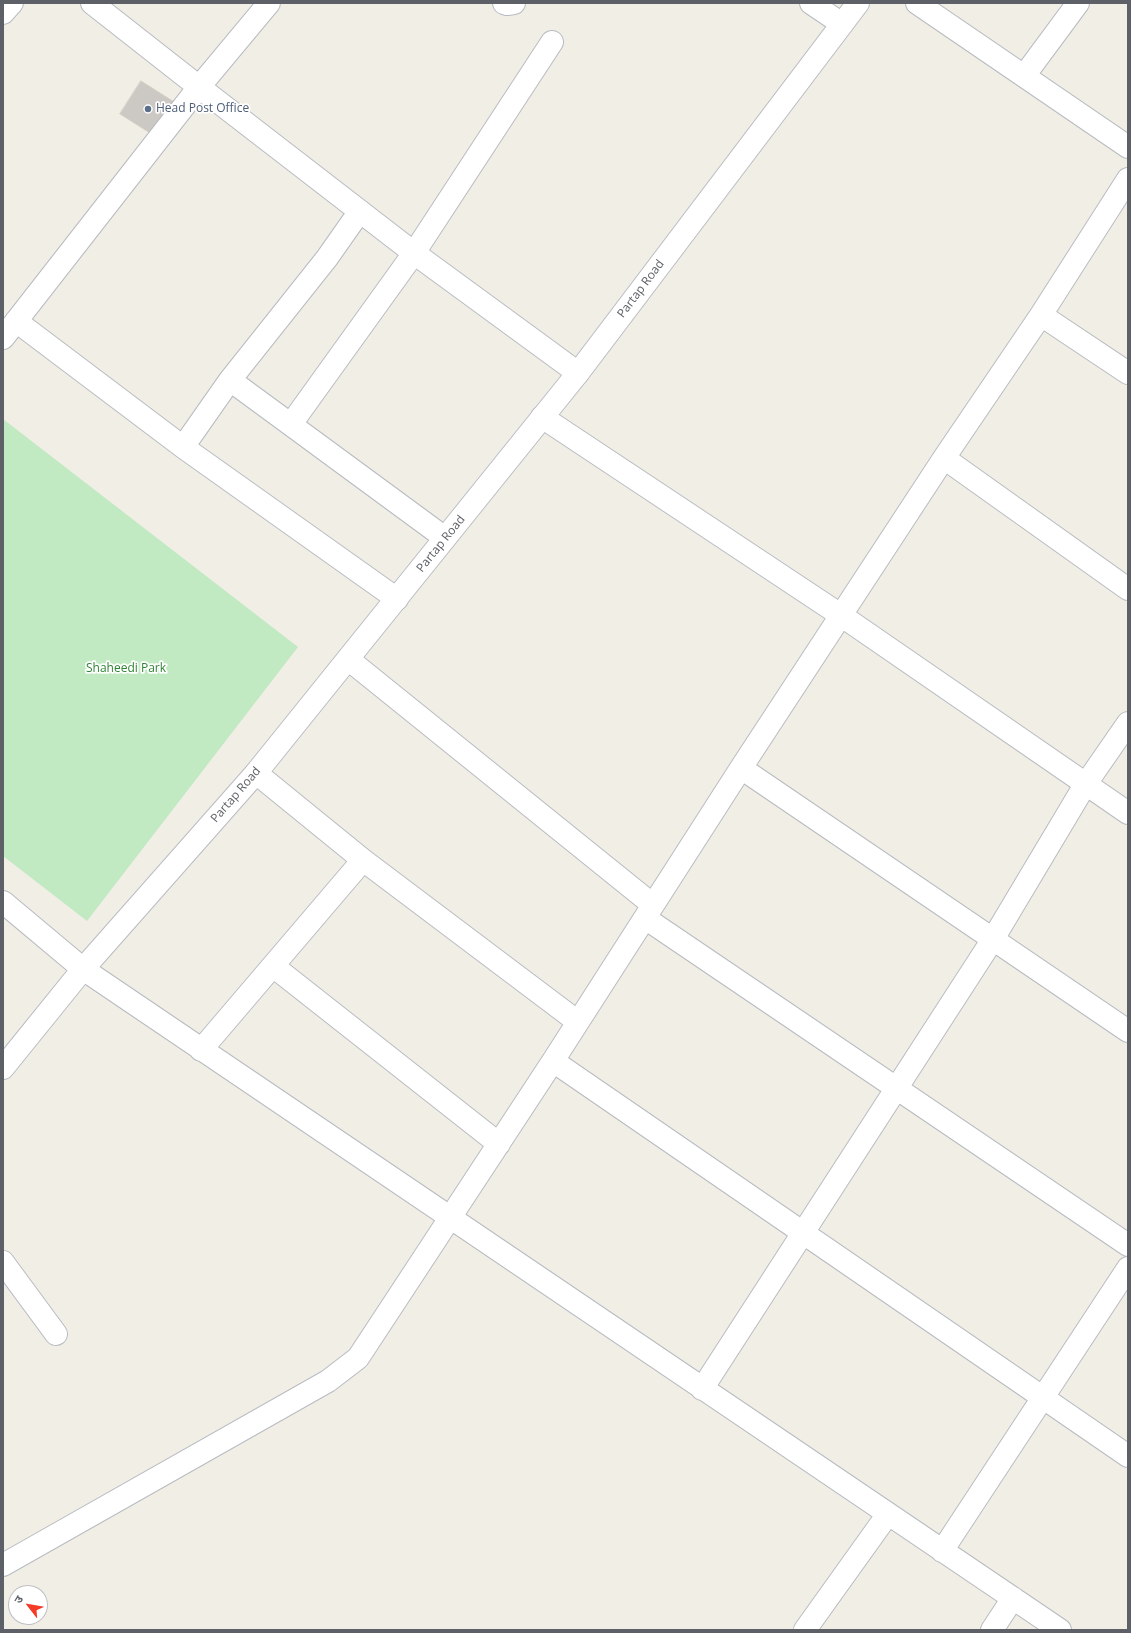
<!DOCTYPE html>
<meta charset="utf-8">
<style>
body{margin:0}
#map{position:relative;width:1131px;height:1633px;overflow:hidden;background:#f1eee6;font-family:"Open Sans","Noto Sans Devanagari",sans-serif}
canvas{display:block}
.frame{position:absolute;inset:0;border:4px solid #5d6167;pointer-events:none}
.north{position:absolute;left:8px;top:1585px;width:40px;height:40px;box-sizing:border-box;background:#fff;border:1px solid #bec0c2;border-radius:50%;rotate:301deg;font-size:11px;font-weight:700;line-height:16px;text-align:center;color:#5d6167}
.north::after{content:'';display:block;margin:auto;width:14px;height:18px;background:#f43b28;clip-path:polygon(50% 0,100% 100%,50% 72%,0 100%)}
</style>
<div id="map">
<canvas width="1131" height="1633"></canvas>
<div class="frame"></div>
<div class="north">उ</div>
</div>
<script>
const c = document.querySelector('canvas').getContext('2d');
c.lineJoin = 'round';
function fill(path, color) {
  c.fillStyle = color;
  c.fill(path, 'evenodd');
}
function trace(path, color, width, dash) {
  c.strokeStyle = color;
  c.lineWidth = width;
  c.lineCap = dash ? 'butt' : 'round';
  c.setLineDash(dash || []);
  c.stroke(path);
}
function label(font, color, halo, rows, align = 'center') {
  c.font = font + ' "Open Sans",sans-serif';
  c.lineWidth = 3.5;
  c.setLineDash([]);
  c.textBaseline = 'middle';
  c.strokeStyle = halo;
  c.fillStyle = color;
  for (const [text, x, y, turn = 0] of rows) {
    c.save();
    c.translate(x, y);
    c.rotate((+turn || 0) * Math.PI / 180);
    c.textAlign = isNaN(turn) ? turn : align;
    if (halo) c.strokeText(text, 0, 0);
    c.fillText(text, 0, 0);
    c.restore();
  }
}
const green = new Path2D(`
 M3 419 298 647 87 921 3 856Z`);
const building = new Path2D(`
 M141 81 179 105 158 138 120 114Z`);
const street = new Path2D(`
 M92 3 199 87 414 253 578 373
 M504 3 507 4 514 3
 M811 3 842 24
 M917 3 1128 147
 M3 13 12 3
 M1024 76 1078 3
 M1041 315 1128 373
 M16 321 183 447 397 599
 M3 338 199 87 269 3
 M230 380 445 538
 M542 417 842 616 1128 813
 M291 424 414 253 552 42
 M183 447 230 380 327 258 360 211
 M944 458 1128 589
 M348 659 653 905
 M741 768 1128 1031
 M256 773 363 860 578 1022
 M3 902 83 969 1060 1630
 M645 918 1128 1245
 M273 966 499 1144
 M201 1050 363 860
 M553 1061 1128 1456
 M3 1262 56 1334
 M702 1389 993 939 1085 785 1128 723
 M942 1551 1128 1268
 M3 1565 328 1381 358 1358 553 1061 741 768 944 458 1041 315 1128 179
 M805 1630 888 1514
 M992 1630 1013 1598`);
const secondary = new Path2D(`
 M3 1068 83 969 256 773 578 373 858 3`);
const markers = [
 [148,109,4,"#5c6f8a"]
];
const serviceNames = [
 ["Head Post Office",156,109]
];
const streetNames = [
 ["Partap Road",641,289,-53],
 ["Partap Road",441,544,-51],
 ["Partap Road",236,795,-49]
];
const parkNames = [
 ["Shaheedi Park",126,669]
];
fill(green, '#c1e9c2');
fill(building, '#ccc8c3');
trace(building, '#d6d0c3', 1);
trace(street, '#b8bbc0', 24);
trace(secondary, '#b9bcc2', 24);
trace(street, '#fff', 22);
trace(secondary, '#fff', 22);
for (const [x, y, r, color] of markers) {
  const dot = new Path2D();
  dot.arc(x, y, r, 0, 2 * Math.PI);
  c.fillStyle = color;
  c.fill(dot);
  trace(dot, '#fff', 1.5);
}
label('12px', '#4e5e75', '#fff', serviceNames, 'left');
label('12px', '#5d6167', '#fff', streetNames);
label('12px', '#2f8434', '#fff', parkNames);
</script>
